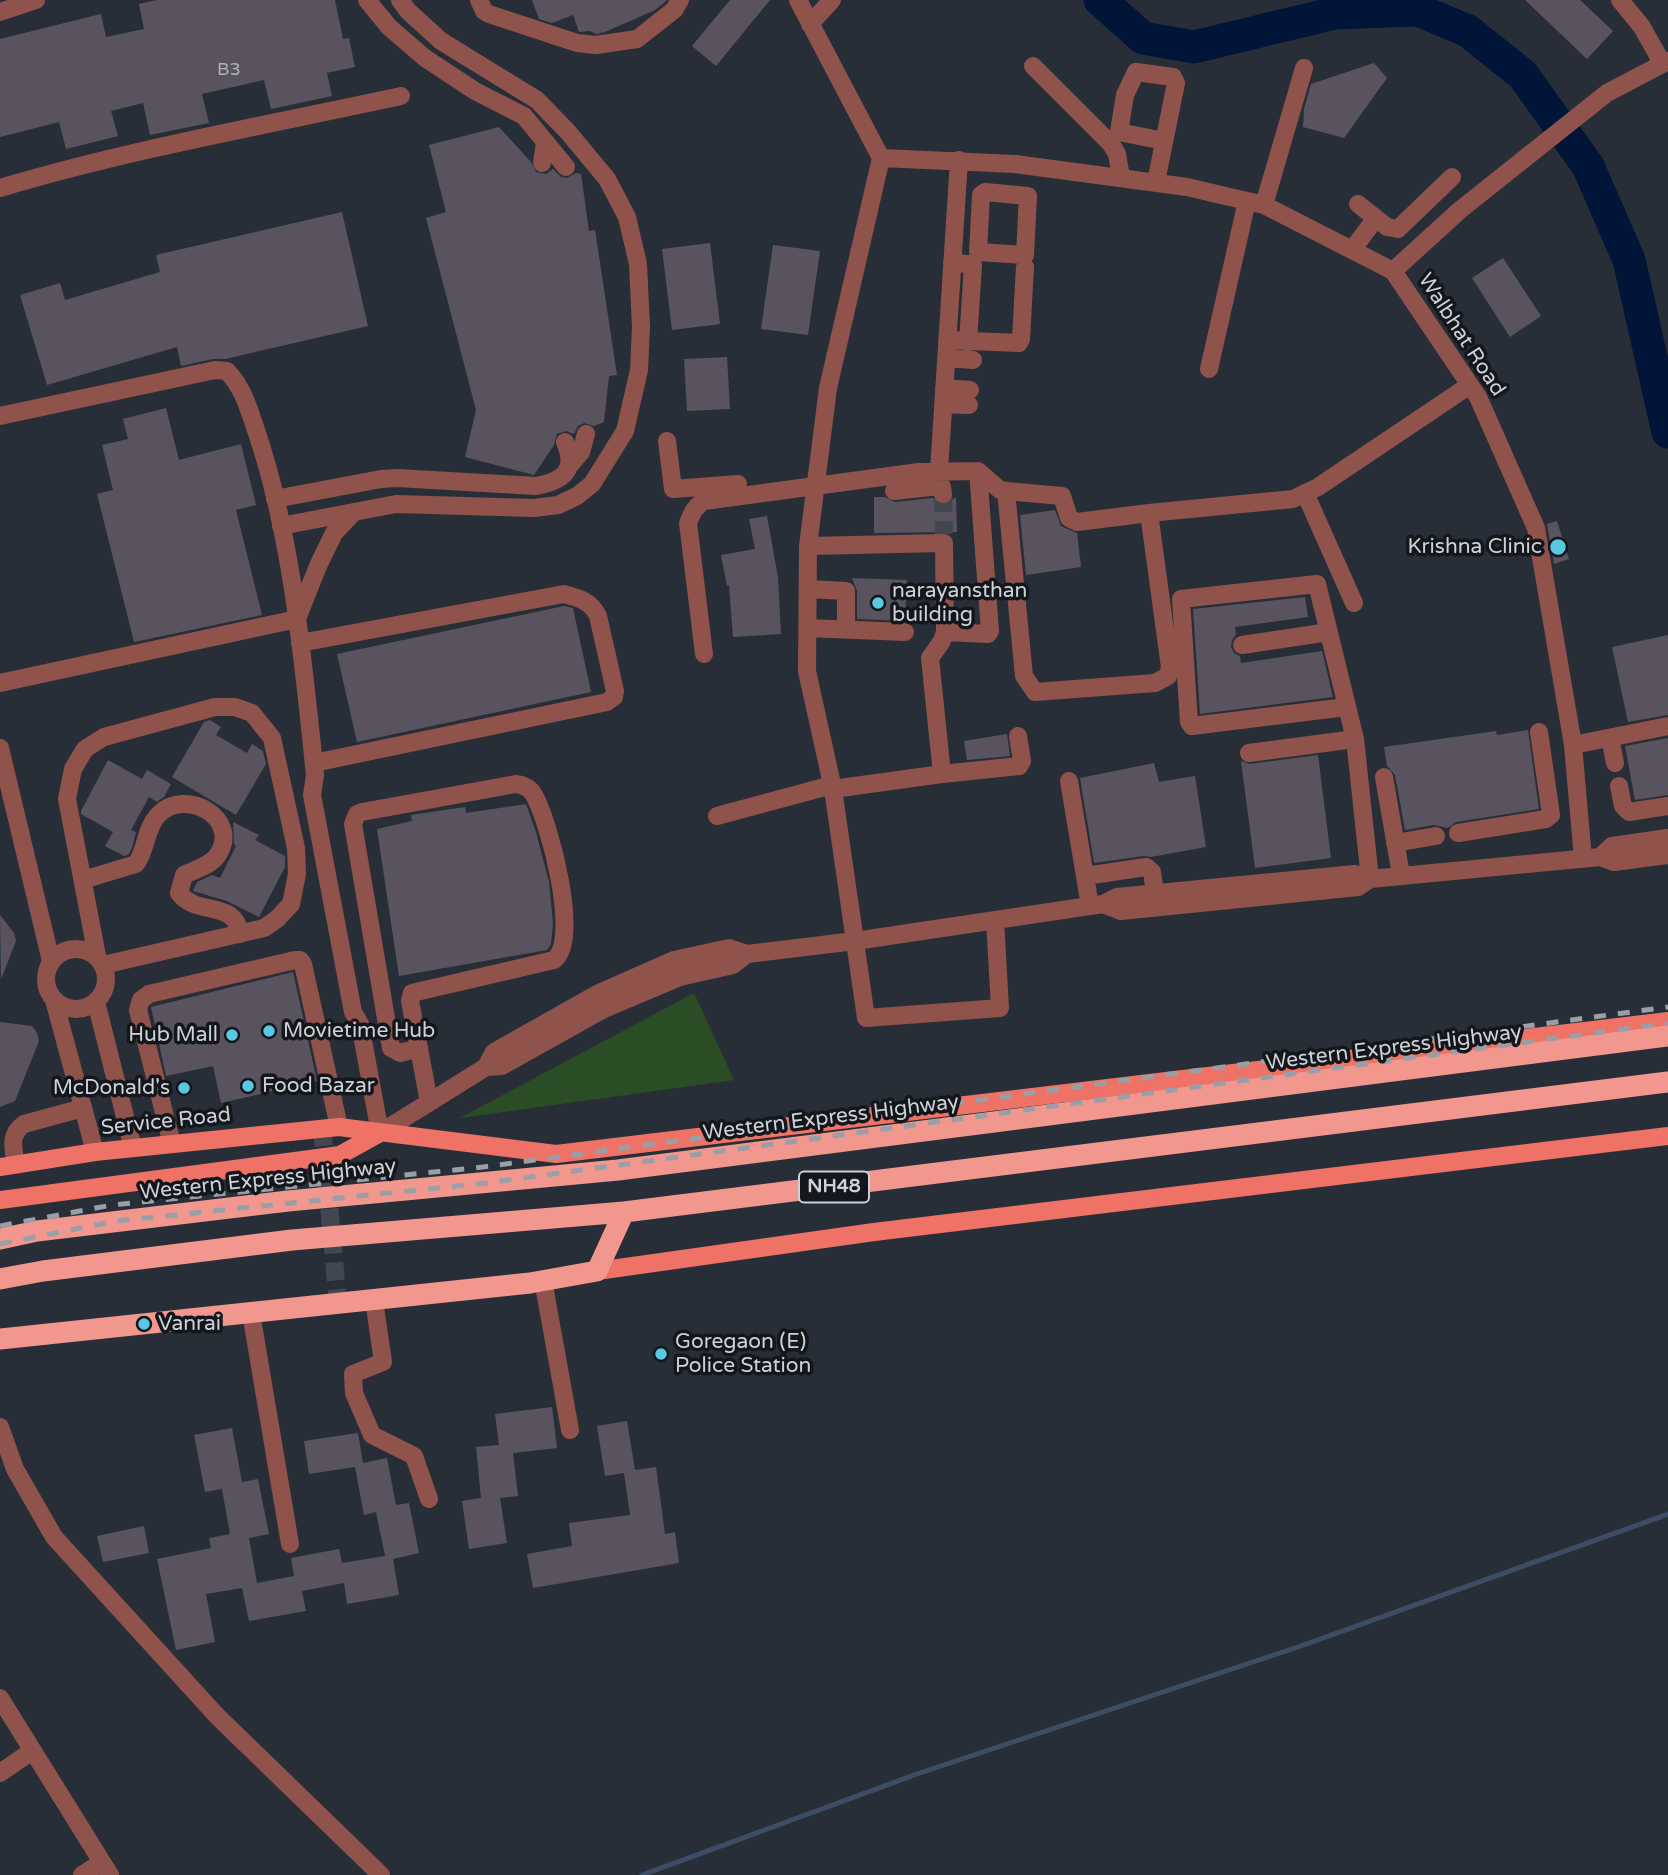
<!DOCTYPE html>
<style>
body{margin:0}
canvas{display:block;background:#282e38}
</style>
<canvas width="1668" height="1875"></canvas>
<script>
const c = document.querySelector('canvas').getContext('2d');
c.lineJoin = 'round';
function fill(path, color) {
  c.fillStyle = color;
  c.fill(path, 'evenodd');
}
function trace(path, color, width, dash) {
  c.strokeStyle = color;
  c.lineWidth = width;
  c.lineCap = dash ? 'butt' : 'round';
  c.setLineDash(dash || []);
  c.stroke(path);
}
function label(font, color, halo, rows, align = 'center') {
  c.font = font + ' "Varela Round",sans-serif';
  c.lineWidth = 7;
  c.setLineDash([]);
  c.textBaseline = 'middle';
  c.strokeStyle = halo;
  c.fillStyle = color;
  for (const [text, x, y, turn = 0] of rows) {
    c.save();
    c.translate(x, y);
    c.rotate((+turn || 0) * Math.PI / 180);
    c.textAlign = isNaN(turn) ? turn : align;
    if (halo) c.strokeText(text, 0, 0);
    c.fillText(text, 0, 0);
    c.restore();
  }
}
const green = new Path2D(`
 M694 993 734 1080 460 1118Z`);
const stream = new Path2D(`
 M642 1875 917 1774 1298 1647 1668 1514`);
const river = new Path2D(`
 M1100 0 1143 38 1194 47 1335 13 1418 10 1468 31 1523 75 1588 166 1629 260 1668 432`);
const building = new Path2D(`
 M157 0H335L343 39 349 38 355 67 327 73 332 96 271 109 264 80 202 94 209 123 150 135 143 103 111 111 118 136 66 149 59 122 0 137V39L101 14 106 37 144 29 139 4Z
 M532 0H667L655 10 605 32 596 34 590 31 579 32 573 15 552 23 539 19Z
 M730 0H770L716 66 692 46Z
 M1525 0H1580L1613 31 1587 59Z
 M1374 63 1387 78 1344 138 1303 127 1304 109 1311 84Z
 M499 127 531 162 536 172 546 174 553 169 561 177 567 178 576 173 581 174 589 231 595 230 617 375 609 376 604 422 594 426 584 423 578 426 574 434 566 431 557 434 554 445 534 475 465 457 476 410 426 218 446 212 429 145Z
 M342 212 368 326 225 359H213L181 366 177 347 47 385 20 295 60 283 65 300 160 272 156 255Z
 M710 243 720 324 672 330 662 249Z
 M773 245 820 251 808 335 761 329Z
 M1503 258 1541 316 1510 337 1472 278Z
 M727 357 730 409 687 411 684 359Z
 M166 408 179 460 241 444 256 505 236 510 262 615 134 642 97 494 113 490 102 445 128 439 123 419Z
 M874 497H885L895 502 933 498 938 504 944 505 956 497 957 532 874 533Z
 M1055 510 1061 526 1077 533 1081 567 1026 575 1020 515Z
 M767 516 778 577 781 634 733 637 729 585 727 586 721 555 755 549 749 519Z
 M1557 521 1569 559 1554 564 1547 524Z
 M852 578 907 580 905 621 857 619V591Z
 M1305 597 1308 617 1235 627 1236 635 1232 640 1231 647 1234 653 1240 656 1241 663 1322 651 1333 697 1200 714 1193 609Z
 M564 606 573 608 591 692 357 742 337 654Z
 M1668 635V715L1628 722 1612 647Z
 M210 720 221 727 216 735 247 753 252 744 263 751 266 764 236 815 172 777 204 722Z
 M1528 730 1539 809 1456 822 1448 828 1434 825 1405 830 1395 775 1387 766 1384 747 1496 731 1497 735Z
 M1007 734 1010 756 967 760 964 741Z
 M1668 738V795L1635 800 1625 746Z
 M1318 755 1331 858 1255 868 1241 761 1250 764Z
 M108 760 142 779 147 770 171 784 164 797 157 802 149 797 131 830 136 832 132 848 129 854 124 856 105 846 113 832 81 814V811Z
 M1154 763 1159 782 1195 776 1206 847 1151 857 1144 856 1094 863 1080 778Z
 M526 804 536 832 549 882 553 923 551 944 547 950 399 976 377 829 412 821 411 815 465 807 466 813Z
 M233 822 259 835 255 840 285 856V867L259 917 227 901 193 891 197 882 212 875 220 878 236 846 234 844Z
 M0 915 14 933 16 941 1 979Z
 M293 972 317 1081 221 1103 213 1066 166 1076 151 1007Z
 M0 1022 32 1026 37 1033 39 1041 15 1101 0 1107Z
 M552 1407 557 1448 513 1453 518 1496 500 1498 507 1543 469 1549 462 1501 481 1498 476 1447 499 1445 495 1414Z
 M627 1421 635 1470 656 1467 665 1534 675 1532 679 1563 533 1588 527 1554 572 1546 569 1523 630 1515 624 1473 605 1476 597 1426Z
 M232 1428 242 1482 258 1479 269 1534 249 1538 257 1583 294 1576 291 1558 339 1549 342 1563 385 1556 376 1512 364 1515 355 1467 309 1474 304 1441 358 1433 363 1463 387 1458 396 1505 409 1503 419 1553 393 1559 399 1595 347 1604 344 1583 302 1591 306 1611 249 1621 242 1588 206 1594 215 1642 176 1650 157 1559 211 1548 209 1538 230 1534 222 1489 205 1492 194 1435Z
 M144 1526 149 1553 103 1562 97 1536Z`);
const minorTunnel = new Path2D(`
 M943 494 944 534
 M322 1128 338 1304`);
const minor = new Path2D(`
 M367 0 389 27 425 58 475 91 524 116 566 167
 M479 0 484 11 489 14 577 43 596 45 637 39 674 10 680 0
 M798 0 881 158 828 388 808 546 807 671 833 789 866 1018 1000 1008 995 920
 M1620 0 1642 27 1662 63
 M0 12 36 0
 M810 24 832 0
 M1033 66 1111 144 1117 154 1121 177
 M881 158 1015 164 1187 187 1264 205 1393 271 1478 397 1536 528 1573 745 1583 859
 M542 163 545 142
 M1156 182 1176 83 1173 77 1136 72 1125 95 1119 132 1164 141
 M0 188C131 149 267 125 401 96
 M985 192 1028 196 1025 255 978 252 981 195Z
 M1358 204 1387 227 1398 229 1452 177
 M1264 205 1304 68
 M1352 250 1376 218
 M952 262 973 265 968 342
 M1393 271 1460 210 1607 93 1668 61
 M947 340 1019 343 1021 339 1025 267
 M946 358 973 360
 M1209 369 1247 201
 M944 388 970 390
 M943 404 969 405
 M0 416 215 370 227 371C244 389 249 410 257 433 293 541 303 662 315 775L312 795 353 1012 360 1024 380 1133 486 1067 502 1066 604 1009 680 977 733 965 747 954
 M667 441 673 489 738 484
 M570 465 581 452 586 434
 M939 471 959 160
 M894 491 939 486 942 487 943 494
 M1006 491 1062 496 1069 518 1077 522 1149 513 1293 499 1318 487 1470 385
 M1305 493 1354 603
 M275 499 381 479 397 478 536 486C564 481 577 470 565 442
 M281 526 396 504 534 508 558 505 577 496 592 484 625 431 639 370 641 327 638 264 627 217 607 179 568 132 537 100 441 41 408 11 400 0
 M808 546 944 543 945 632 988 634 990 631 978 471
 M808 589 846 591V629
 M297 619 318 566 334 533 354 512
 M807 628 905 632
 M300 643 564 594C579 598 591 601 598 616L615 691 614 697 607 702 314 763
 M1242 645 1329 632
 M704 654 688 523C692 513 695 506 704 501L919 472 978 471 1000 490 1006 491 1024 676 1035 692 1155 683 1168 676 1170 667 1149 513
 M0 683 297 619
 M1346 707 1192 726 1189 722 1181 599 1317 584 1355 739 1370 879
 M1610 738 1615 763
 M1573 745 1668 726
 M0 748 51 961
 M1249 753 1355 739
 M942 774 1019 766 1022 761 1018 736
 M1384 777 1401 875
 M1069 781 1090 906
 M1619 786 1623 806 1629 812 1668 806
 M833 789 942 774 930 658 942 641 945 632
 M717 816 832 785
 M1458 833 1546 819 1551 815 1539 732
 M1395 843 1436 836
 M1600 857 1612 846 1668 838
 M1085 876 1146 867 1152 872 1155 893
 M83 880 136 864C147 849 145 829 158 815 185 786 243 819 217 856 210 866 194 870 184 875L179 893C197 917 235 899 240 934
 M1103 904 1121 911 1358 887 1370 879
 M46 979a30 30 0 1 1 60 0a30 30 0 1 1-60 0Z
 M97 956 67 799 73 769 85 749 104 737 215 707H235L252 713 272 738 296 848 297 874 291 904 277 919 264 928 103 965
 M54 1000 95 1152
 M96 1002 133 1148
 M419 1048 400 1053 391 1048 353 824 357 814 362 812 516 784C524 785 530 788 534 795 549 821 581 940 554 960L412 993 410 1001 429 1102
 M486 1067 494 1052 597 994 674 960 729 948 747 954 855 941 1103 904 1117 897 1355 874 1370 879 1600 857 1614 862 1668 855
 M172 1144 138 1010 141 1000 149 994 295 960H300L303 964 339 1127
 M16 1164C13 1147 9 1135 24 1124L83 1108
 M543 1280 570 1430
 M374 1300 383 1362 353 1374 354 1393 372 1435 414 1456 429 1499
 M251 1313 290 1544
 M0 1427 15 1469 54 1537 217 1716 381 1875
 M0 1698 110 1875
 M0 1773 32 1751
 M82 1875 102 1862`);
const major = new Path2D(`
 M0 1167 95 1152 339 1127 556 1154 1668 1021
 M0 1200 340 1155 380 1133
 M597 1271 874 1232 1668 1136`);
const highway = new Path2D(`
 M0 1239 37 1231 288 1201 618 1170 1668 1036
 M0 1279 43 1271 292 1240 624 1212 1668 1082
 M0 1339 530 1283 597 1271 624 1212`);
const rail = new Path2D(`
 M0 1226 112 1205 483 1167 1668 1007
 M0 1244 116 1221 486 1183 1668 1023`);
const markers = [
 [1558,547,9,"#59c8e4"],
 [878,603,7,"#59c8e4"],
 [269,1031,7,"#59c8e4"],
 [232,1035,7,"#59c8e4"],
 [248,1086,7,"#59c8e4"],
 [184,1088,7,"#59c8e4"],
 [144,1324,7,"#59c8e4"],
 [661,1354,7,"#59c8e4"]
];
const numberNames = [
 ["B3",229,70]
];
const shields = [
 [834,1187,70]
];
const shieldNames = [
 ["NH48",834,1187]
];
const streetNames = [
 ["Walbhat Road",1461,335,57],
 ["Western Express Highway",1394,1048,-7],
 ["Western Express Highway",831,1118,-7],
 ["Service Road",166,1122,-6],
 ["Western Express Highway",268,1180,-6]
];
const poiNames = [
 ["Krishna Clinic",1542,547,"right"],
 ["narayansthan",892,591],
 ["building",892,615],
 ["Movietime Hub",283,1031],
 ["Hub Mall",218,1035,"right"],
 ["Food Bazar",262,1086],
 ["McDonald's",170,1088,"right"],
 ["Vanrai",158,1324],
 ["Goregaon (E)",675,1342],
 ["Police Station",675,1366]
];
fill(green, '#2b4d25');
trace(stream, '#3e4d67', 5);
trace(river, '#001537', 33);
fill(building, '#58535f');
trace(minorTunnel, '#414650', 18, [18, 9]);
trace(minor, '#8f534c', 18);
trace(major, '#ee7266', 18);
trace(highway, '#f1978d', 21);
trace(rail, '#9a9fa7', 5, [12, 12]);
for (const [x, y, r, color] of markers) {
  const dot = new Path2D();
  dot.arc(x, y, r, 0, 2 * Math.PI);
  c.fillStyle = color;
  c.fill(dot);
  trace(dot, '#13161b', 2.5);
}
label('18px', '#b0b2ba', null, numberNames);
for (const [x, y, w] of shields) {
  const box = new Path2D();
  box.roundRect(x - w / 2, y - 15.5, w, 31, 5);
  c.fillStyle = '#13161b';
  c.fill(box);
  trace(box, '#cdd1d8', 2);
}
label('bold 19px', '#cdd1d8', null, shieldNames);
label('21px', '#cdd1d8', '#13161b', streetNames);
label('21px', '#cdd1d8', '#13161b', poiNames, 'left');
</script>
